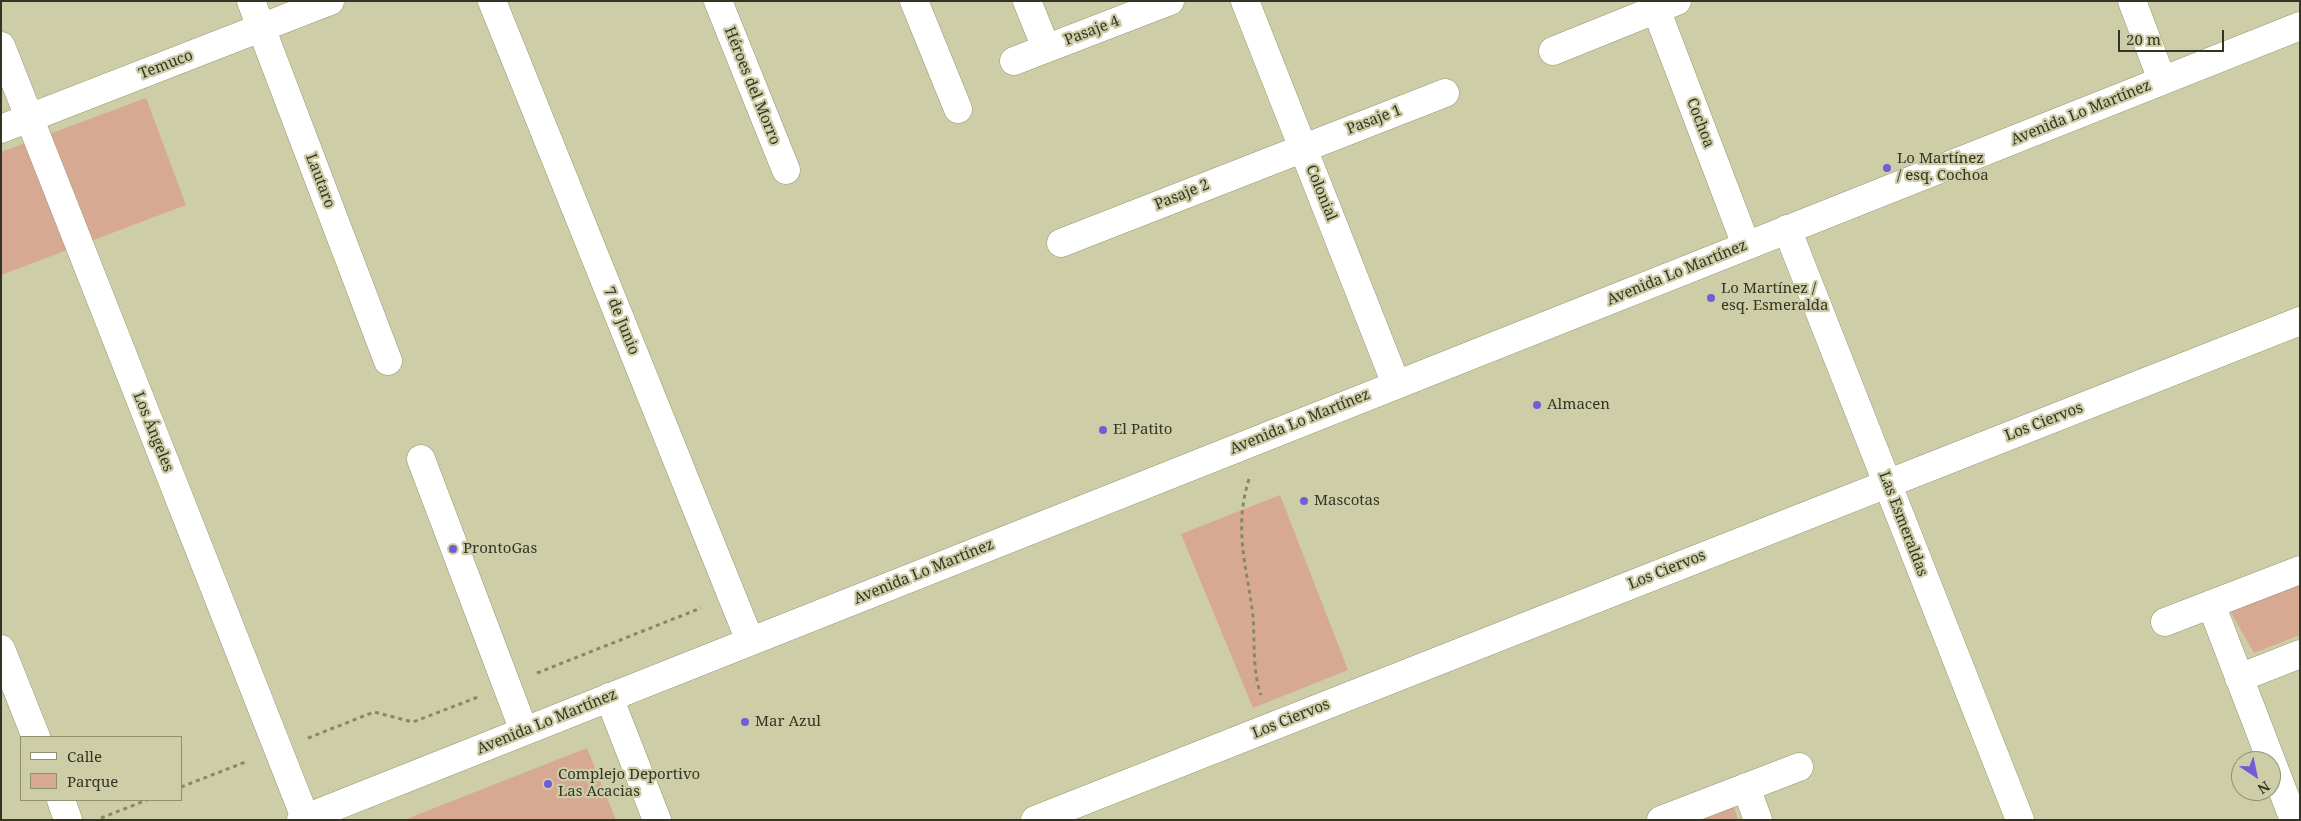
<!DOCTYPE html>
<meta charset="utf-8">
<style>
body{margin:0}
#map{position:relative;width:2301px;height:821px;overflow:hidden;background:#cdcda7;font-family:"Noto Serif",serif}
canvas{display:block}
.frame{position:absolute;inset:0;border:2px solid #343425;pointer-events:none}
.legend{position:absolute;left:20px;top:736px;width:162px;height:65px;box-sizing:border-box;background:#cdcda7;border:1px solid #909073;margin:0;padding:6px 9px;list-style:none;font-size:15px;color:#343425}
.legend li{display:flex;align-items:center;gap:10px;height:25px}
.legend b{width:25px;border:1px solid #909073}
.north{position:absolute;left:2231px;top:751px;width:50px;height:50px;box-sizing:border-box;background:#cdcda7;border:1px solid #909073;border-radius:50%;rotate:146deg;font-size:14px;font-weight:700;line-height:20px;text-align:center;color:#343425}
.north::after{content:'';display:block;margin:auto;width:18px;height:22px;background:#715cd6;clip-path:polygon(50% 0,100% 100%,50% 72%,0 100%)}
.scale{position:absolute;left:2118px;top:30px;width:106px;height:22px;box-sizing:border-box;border:2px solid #343425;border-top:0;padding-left:6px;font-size:15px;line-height:18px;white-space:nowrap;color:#343425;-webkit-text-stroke:4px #cdcda7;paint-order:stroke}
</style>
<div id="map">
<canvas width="2301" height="821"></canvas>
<div class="frame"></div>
<ul class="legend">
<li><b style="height:6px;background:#fff"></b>Calle</li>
<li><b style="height:14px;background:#d8a992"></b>Parque</li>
</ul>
<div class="north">N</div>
<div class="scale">20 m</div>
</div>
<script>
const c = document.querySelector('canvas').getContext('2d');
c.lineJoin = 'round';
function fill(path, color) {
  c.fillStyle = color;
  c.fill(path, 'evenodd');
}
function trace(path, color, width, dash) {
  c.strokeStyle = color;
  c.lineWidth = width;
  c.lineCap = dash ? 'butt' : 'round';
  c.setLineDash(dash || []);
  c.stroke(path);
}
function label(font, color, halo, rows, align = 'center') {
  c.font = font + ' "Noto Serif",serif';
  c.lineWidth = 4.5;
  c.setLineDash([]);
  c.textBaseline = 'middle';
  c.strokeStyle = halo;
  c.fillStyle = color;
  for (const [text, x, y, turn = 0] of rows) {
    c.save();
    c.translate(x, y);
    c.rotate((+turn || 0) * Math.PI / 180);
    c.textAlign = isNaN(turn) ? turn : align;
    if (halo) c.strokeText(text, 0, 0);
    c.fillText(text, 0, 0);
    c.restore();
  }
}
const green = new Path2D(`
 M146 98 186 205 1 275V152Z
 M1280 495 1348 670 1253 708 1181 534Z
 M2300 584V635L2254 653 2230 611Z
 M587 748 616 820H404Z
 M1734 807 1738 820H1700Z`);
const path = new Path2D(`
 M1249 479C1233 530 1247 566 1253 616 1255 642 1252 670 1261 695
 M537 673 701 608
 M308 738 374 712 413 722 478 697
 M181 787 248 761
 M101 818 147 800`);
const minor = new Path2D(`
 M251 1 388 361
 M492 1 750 641
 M718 1 786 170
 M914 1 958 109
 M1027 1 1046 48
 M1245 1 1396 384
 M1653 1 1746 245
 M2132 1 2162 80
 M1 46 306 820
 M1553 51 1677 1
 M1014 61 1170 1
 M1 129 330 1
 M1787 229 2020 820
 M1061 243 1445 93
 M421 459 524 731
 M2211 604 2294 820
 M2165 622 2300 570
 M1 649 36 737
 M2239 678 2300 654
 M609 697 657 820
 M1746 787 1758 820
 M61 800 68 820
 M1035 820 2300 321
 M1661 820 1799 767`);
const major = new Path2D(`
 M301 820 2300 26`);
const markers = [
 [1887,168,5,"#715cd6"],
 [1711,298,5,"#715cd6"],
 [1537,405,5,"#715cd6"],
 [1103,430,5,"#715cd6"],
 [1304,501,5,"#715cd6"],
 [453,549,5,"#715cd6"],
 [745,722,5,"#715cd6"],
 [548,784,5,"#715cd6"]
];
const streetNames = [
 ["Pasaje 4",1092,31,-21],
 ["Temuco",166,65,-21],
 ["Héroes del Morro",752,86,68],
 ["Avenida Lo Martínez",2081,113,-22],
 ["Pasaje 1",1374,120,-21],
 ["Cochoa",1700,123,69],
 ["Lautaro",320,181,69],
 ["Colonial",1321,193,68],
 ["Pasaje 2",1182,195,-22],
 ["Avenida Lo Martínez",1677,273,-22],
 ["7 de Junio",621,321,68],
 ["Avenida Lo Martínez",1300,422,-22],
 ["Los Ciervos",2044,422,-21],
 ["Los Ángeles",153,432,68],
 ["Las Esmeraldas",1903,524,69],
 ["Los Ciervos",1667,570,-22],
 ["Avenida Lo Martínez",924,572,-22],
 ["Los Ciervos",1291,719,-22],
 ["Avenida Lo Martínez",547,722,-22]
];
const poiNames = [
 ["Lo Martínez",1897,159],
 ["/ esq. Cochoa",1897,176],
 ["Lo Martínez /",1721,289],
 ["esq. Esmeralda",1721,306],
 ["Almacen",1547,405],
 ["El Patito",1113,430],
 ["Mascotas",1314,501],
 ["ProntoGas",463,549],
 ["Mar Azul",755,722],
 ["Complejo Deportivo",558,775],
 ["Las Acacias",558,792]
];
fill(green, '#d8a992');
trace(minor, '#979672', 29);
trace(major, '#979672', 29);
trace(path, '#87876b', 3, [4, 4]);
trace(minor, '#fff', 28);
trace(major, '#fff', 28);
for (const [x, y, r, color] of markers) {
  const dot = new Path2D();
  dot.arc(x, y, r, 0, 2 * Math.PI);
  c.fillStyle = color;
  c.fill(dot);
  trace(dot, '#cdcda7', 2);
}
label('15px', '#343425', '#cdcda7', streetNames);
label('15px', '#343425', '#cdcda7', poiNames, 'left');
</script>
